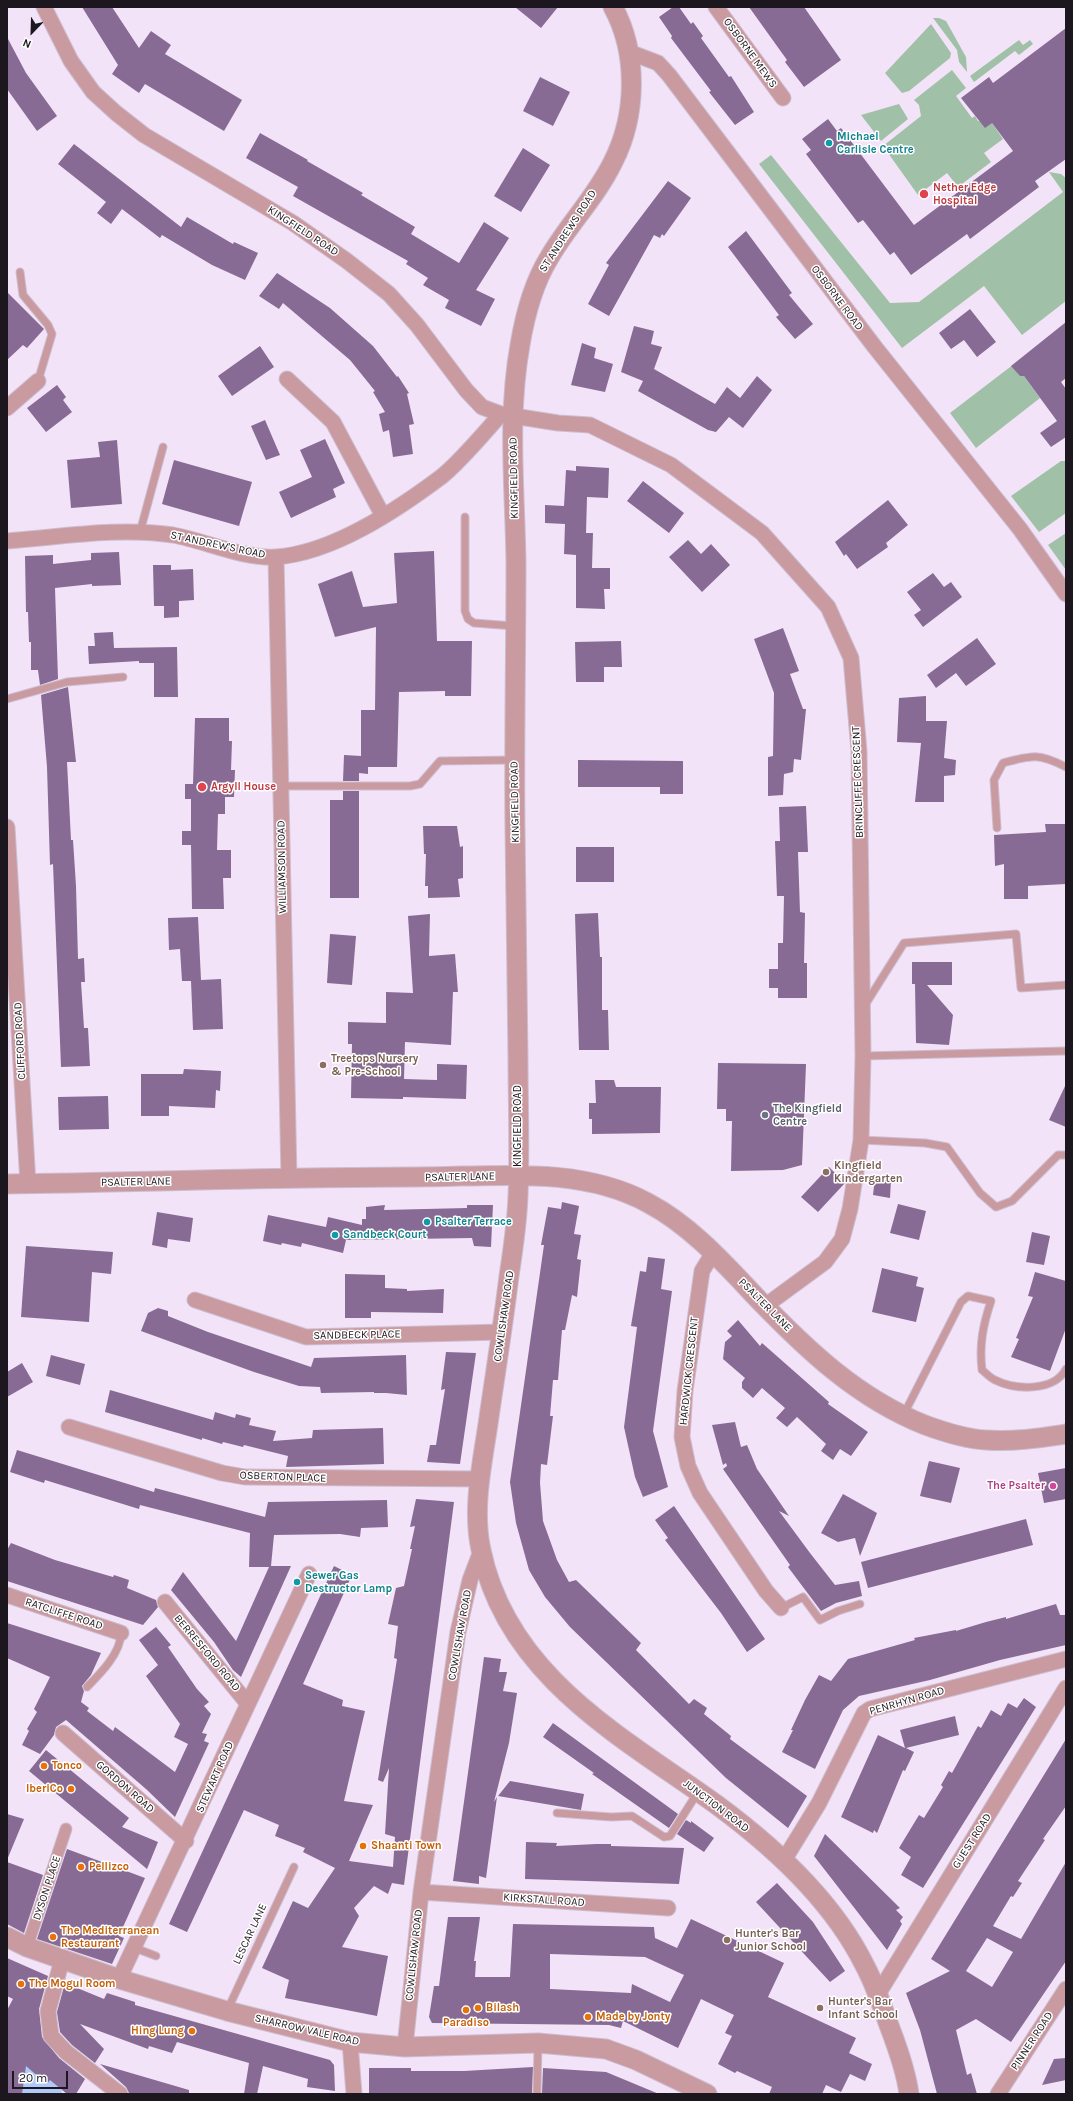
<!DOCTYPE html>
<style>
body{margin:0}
#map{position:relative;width:1073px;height:2101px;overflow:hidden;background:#f3e3f8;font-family:Karla,sans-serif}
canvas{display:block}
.frame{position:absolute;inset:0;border:8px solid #1c171e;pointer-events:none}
.north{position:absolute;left:12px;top:12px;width:40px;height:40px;-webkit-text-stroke:3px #fff;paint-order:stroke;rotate:203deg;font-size:11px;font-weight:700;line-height:16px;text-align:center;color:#1c171e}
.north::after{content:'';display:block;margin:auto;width:14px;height:18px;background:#1c171e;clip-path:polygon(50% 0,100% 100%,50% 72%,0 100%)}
.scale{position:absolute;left:12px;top:2071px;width:56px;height:18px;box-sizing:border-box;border:2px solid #1c171e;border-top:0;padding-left:5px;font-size:12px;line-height:14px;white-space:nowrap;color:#1c171e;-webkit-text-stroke:3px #fff;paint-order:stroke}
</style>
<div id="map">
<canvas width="1073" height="2101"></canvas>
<div class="frame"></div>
<div class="north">N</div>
<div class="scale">20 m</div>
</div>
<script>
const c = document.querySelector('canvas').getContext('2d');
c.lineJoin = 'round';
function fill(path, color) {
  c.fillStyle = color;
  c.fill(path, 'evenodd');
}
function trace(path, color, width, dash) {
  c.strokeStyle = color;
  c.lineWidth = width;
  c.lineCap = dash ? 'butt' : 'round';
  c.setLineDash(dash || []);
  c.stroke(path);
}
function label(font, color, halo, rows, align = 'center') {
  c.font = font + ' Karla,sans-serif';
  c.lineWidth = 3;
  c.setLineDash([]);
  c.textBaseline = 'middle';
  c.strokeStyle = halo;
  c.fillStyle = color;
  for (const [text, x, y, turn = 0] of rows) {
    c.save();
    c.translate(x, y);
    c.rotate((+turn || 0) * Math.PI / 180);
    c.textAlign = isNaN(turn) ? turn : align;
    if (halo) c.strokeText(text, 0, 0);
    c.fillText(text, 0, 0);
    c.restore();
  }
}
const green = new Path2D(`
 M933 18H939L946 21 966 57 967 72 959 62 957 50Z
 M931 24 951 53 950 58 909 91 902 93 885 73Z
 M1019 40 1023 45 1030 40 1033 44 1019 55 1015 51 974 82 970 76Z
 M952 70 966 88 956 96 972 118 975 116 978 121 992 123 1003 139 984 153 991 162 958 187 947 173 918 195 883 146 921 116 919 105 914 100Z
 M899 104 908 119 881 141 861 115Z
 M771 155 890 303 919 302 1063 192 1049 172 1061 174 1066 178V301L1022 335 984 286 902 348 759 164Z
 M1014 364 1020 376H1024L1040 398 976 448 950 413Z
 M1061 461H1066V513L1039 532 1011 496Z
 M1066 533V570L1048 545Z`);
const river = new Path2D(`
 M7 2060 45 2094`);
const building = new Path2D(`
 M82 7H112L139 48 151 31 171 45 165 54 242 100 224 131 145 84 139 93 112 74 118 65Z
 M515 7H558L541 28Z
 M673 7H679L691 24 693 22 703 36 701 38 729 77 731 76 754 112 735 125 709 92 711 91 671 38 672 36 659 17Z
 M749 7H804L841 60 804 87 785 62 787 60Z
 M1066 28V159L1035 181 1039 187 970 239 967 234 911 275 894 252 890 255 863 220 858 223 806 154 811 150 802 139 828 119 837 131 841 128 914 225 1013 151 992 123 985 128 961 98 989 77 993 83Z
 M7 37 26 73 57 116 37 131 7 89Z
 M540 77 570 92 553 126 523 111Z
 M260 133 308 160 307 161 363 193 361 195 415 227 411 234 459 263 484 222 509 238 476 290 495 299 481 326 445 308 449 300 423 285 428 278 406 264 408 261 293 196 298 187 246 158Z
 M74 144 181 227 187 217 233 244 234 242 258 253 245 280 212 265 162 235 160 238 122 209 111 224 97 213 106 202 58 164Z
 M523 148 550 165 521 212 494 196Z
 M668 181 691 198 664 236 662 234 660 238 654 235 609 316 588 304 609 265 606 263Z
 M746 231 792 293 789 295 813 324 795 339 776 317 779 315 728 247Z
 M277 273 330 308 373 346 397 377 398 376 409 393 407 394 414 424 409 425 413 454 393 457 389 430 383 432 379 414 385 412 373 392 375 391 350 360 283 303 279 309 259 296Z
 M7 292 44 329 27 348 23 345 7 360Z
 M970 309 996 342 977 357 964 340 951 349 939 333Z
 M1066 322V378L1061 382 1066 389V437L1051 447 1040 433 1057 421 1024 376H1020L1011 366Z
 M634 326 654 331 651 344 662 347 654 369 715 404 727 387 740 398 757 376 772 390 743 428 729 417 716 432 708 430 638 391 643 381 621 372Z
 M582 343 596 348 594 358 613 364 605 392 571 385Z
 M260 346 274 367 232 396 218 376Z
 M57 385 66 397 63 400 72 412 46 432 27 408Z
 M265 420 280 455 266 460 251 426Z
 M325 439 345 483 333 489 336 497 291 518 279 492 312 477 300 450Z
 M117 440 122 504 71 508 67 460 100 457 98 442Z
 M174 460 252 482 239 526 162 504Z
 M576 466 609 468 608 498 587 497 586 533H593L592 568H610V589H604L605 609 576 608V555L564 554 565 524 545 523V505L564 506 566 470 576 471Z
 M643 481 684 513 669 533 627 501Z
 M888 500 908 525 886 543 888 547 857 569 846 554 844 556 835 542Z
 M688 540 701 554 711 544 730 565 702 592 669 557Z
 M434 551 437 641H472L471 696H445V691L399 692 397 767H368V774L359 773V781H343L344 755 361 756V710H375L376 627 335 637 318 584 352 571 363 607 397 603 394 553Z
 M119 552 121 585 92 586V584L55 588 58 679 40 685 38 670H31V642H29L28 612H26L25 556 53 555V564L91 560V553Z
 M153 565H171V570L193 569 194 600 179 601V617L164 618V606H154Z
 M933 573 944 587 951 582 962 597 923 627 914 615 921 610 907 592Z
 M783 628 799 671 790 674 803 709H806L801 760 794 759 793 772 784 774 783 795 768 796V757L773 756 774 693 754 639Z
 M113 632 114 648 177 647 178 697H154V663H139V661L89 664 88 646H95L94 633Z
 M977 638 996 664 966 686 956 673 936 688 927 675Z
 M621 641 622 667H604V682H576L575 642Z
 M68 687 76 762H67L71 840H73L76 886 78 959 84 958 85 982H81L84 1028H88L90 1066 61 1067 53 864 50 865 47 767 41 695Z
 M926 696V721H947L944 758 956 760 955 775 944 776V802H915L921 743 897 742 899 698Z
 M195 718H229V741H232L231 770H235L234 797H225V814H218L217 850H231V878H223L224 909H192L191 845H182V831H191V799H185V784H193Z
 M578 760 683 761V794H660V787H578Z
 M343 791H359V898H330V800H343Z
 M806 806 808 852H798L800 912 805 913 804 963H807V998H778V988H769V969H778V943H783L784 896H777L775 841H780L779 807Z
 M1045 824H1066V884L1028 886V899H1004V864L995 866 994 835 1046 832Z
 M423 826H457L460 847 463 846V878L458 879 460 897 428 898V886H425L426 854H424Z
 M576 847H614V882H576Z
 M598 913 600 957H602V1010H608L609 1050H579L575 914Z
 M430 914 429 956 455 954 458 992H453L451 1045 405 1042 404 1079 437 1080V1064L467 1065 466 1099 403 1097V1099L351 1098 352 1044H348V1022L386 1023V992L413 993 408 916Z
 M198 917 201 980 221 979 223 1029 193 1030 191 981H182L180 949 169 950 168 918Z
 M330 934 356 936 352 985 327 983Z
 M912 962H952V985H927L953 1015 949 1045 916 1043 915 984H912Z
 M718 1063 806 1064 802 1165 783 1170 731 1171 732 1121H726V1109H717Z
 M184 1069 221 1071 220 1091 216 1090 215 1108 169 1106V1116H141V1074H183Z
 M595 1080H614L616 1087H661L660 1133 592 1134V1119H589V1103H596Z
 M1066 1084V1127L1049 1120Z
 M108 1096 109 1129 59 1130 58 1097Z
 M829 1167 845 1183 818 1212 801 1197Z
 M875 1178 891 1179 890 1198 873 1195Z
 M562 1202 579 1206 574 1234 581 1235 577 1259 581 1260 577 1297 572 1295 565 1330H562L558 1380H553L550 1416H553L547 1465 541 1464 540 1483 543 1521 557 1560 569 1582 576 1580 641 1643 636 1650 689 1704 694 1699 707 1708 704 1714 731 1736 730 1739 807 1796 788 1828 726 1778 570 1627 545 1597 529 1570 516 1523 510 1482 544 1245H541L548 1207 561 1209Z
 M898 1204 926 1211 919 1240 890 1233Z
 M385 1205 384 1210 467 1208V1205H493L491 1247 474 1246 472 1238 346 1240 343 1253 302 1243 301 1247 282 1243 281 1245 263 1241 268 1215 326 1227 328 1217 362 1225V1219H366V1207Z
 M157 1212 193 1218 190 1242 168 1239 167 1248 152 1245Z
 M1032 1232 1050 1236 1044 1265 1026 1262Z
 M26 1246 113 1252 111 1274 92 1272 89 1322 21 1317Z
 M648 1257 665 1259 661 1289 672 1291 653 1431 668 1487 643 1497 635 1477 624 1427 637 1327 631 1326 640 1271 646 1272Z
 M882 1268 918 1277 916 1286 924 1288 916 1322 872 1312Z
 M1035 1272 1066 1281V1328L1050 1371 1011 1357 1019 1339 1016 1338 1033 1297 1028 1296Z
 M345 1274 385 1275V1288L407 1289V1291L444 1289 443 1313 371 1312V1318H345Z
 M158 1308 168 1311V1316L208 1332 311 1367 314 1358 406 1355 407 1395 386 1393H374V1392L321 1393 320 1387 299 1386 254 1372 141 1331 148 1313Z
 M738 1320 760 1346 762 1343 829 1402 828 1404 868 1432 851 1456 840 1449 833 1460 821 1451 826 1444 797 1417 787 1427 776 1418 785 1408 762 1388 753 1398 742 1388V1382L745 1378 723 1359 725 1342 732 1336 727 1331Z
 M446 1352 476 1353 460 1464 427 1462 430 1445H436L445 1389 441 1390Z
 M51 1355 85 1364 80 1385 46 1376Z
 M22 1363 33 1382 7 1397V1372Z
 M110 1390 213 1420 215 1412 235 1418 236 1414 251 1418 249 1425 276 1431 273 1441 312 1438 313 1430 383 1428 384 1464 286 1467 288 1456 244 1445 243 1447 223 1442 222 1444 202 1438V1440L105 1412Z
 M735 1422 741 1447 747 1445 757 1469 789 1516 779 1511 810 1553 835 1585 859 1581 862 1596 836 1603 821 1611 788 1567 790 1565 723 1469 727 1466 726 1463 723 1465 712 1425Z
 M17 1450 154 1492 155 1488 265 1517 268 1502 387 1500 388 1527 361 1528 360 1537 340 1534 274 1535 271 1566H291L241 1677 233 1670 214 1642 171 1590 183 1572 236 1641 269 1567H249L250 1533 140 1505 139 1509 45 1480 44 1483 10 1472Z
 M929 1461 960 1468 951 1503 920 1496Z
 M1066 1468V1499L1044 1503 1038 1473Z
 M843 1494 877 1513 860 1556 855 1538 838 1542 821 1533Z
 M416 1499 454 1502 404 1885 392 1883 388 1894 374 1886 354 1908 359 1916 342 1947 388 1956 377 2016 285 1998 289 1980 262 1968 293 1901 308 1908 335 1868 303 1852 305 1848 275 1836 279 1825 244 1810 187 1932 169 1924 334 1566 352 1575 303 1684 343 1700 342 1706 365 1711 344 1801 373 1805 349 1861 393 1867 395 1837 385 1834 389 1768 383 1782 378 1780 397 1659 394 1658 398 1626 388 1624 396 1588 404 1586 412 1549H410L415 1526 410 1527Z
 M674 1506 765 1639 747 1652 721 1613 665 1540 668 1538 655 1520Z
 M1026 1519 1033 1545 868 1588 861 1562Z
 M11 1543 55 1560 113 1577 114 1575 129 1580 127 1588 156 1600 158 1607 143 1625 7 1581V1550Z
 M1056 1604 1060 1615H1066V1645L1000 1660 930 1680 859 1696 843 1710 815 1769 782 1752 793 1730H791L805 1700 819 1675 831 1681 848 1659 915 1640 914 1638 956 1630V1631L986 1622 1006 1617V1619Z
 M7 1623 101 1653 91 1675 82 1686 84 1691 81 1702 89 1708 87 1711 113 1731 115 1727 175 1772 188 1744 174 1737 180 1724 146 1676 158 1665 139 1640 156 1627 171 1645 168 1647 197 1689 209 1702 204 1706 211 1714 202 1733 207 1734 204 1741 209 1743 175 1817 146 1789 66 1720 56 1727 54 1735 40 1754 22 1745 29 1731 27 1729 37 1712 34 1709 50 1677 7 1658Z
 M484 1657 501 1659 499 1672H507L503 1691 517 1693 509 1743 494 1802 497 1797 486 1878 479 1876V1884L453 1881Z
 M1024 1698 1036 1707 923 1888 901 1875 911 1857 899 1848 919 1815 924 1818 943 1787 941 1785 949 1771 952 1773 978 1726 981 1728 991 1710 1001 1716 1008 1703 1017 1708Z
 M955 1716 959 1735 906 1748 914 1752 905 1771 903 1770 877 1833 874 1830 873 1833 841 1817 878 1735 905 1748 900 1730Z
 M553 1723 678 1814 669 1828 592 1774 594 1773 543 1737Z
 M1066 1739V1806L1043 1839 1045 1840 1018 1881 1022 1883 1013 1897 1011 1896 993 1926 1021 1939 1066 1862V1961L1011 2042 976 2019 956 2030 967 2075 971 2073 977 2094H937L920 2030 906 1993 950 1971 931 1959ZM987 1938 1013 1952 992 1987 966 1971Z
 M46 1750 129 1818 122 1827 158 1842 147 1869 29 1771Z
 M510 1781 584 1794 581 1810 498 1796Z
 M7 1814 24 1819 7 1860Z
 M686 1820 691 1823V1821L714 1838 704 1852 677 1834Z
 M825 1834 900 1908 896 1910 903 1917 900 1921 902 1924 887 1950 814 1856Z
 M526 1842 557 1843 556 1846 596 1844H611V1846L684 1848 679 1884 525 1879Z
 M67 1849 145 1878 119 1936 124 1938 112 1964 37 1939Z
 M7 1862 43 1875 24 1933 7 1924Z
 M777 1883 813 1922 845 1971 830 1982 756 1902Z
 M448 1917H480L474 1961H476L475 1977H510L513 1924 654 1927 655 1938 677 1948 691 1919 784 1963 768 1997 856 2038 849 2053 872 2064 865 2081 850 2074 841 2092 826 2085 822 2094H769L772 2087 737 2071 735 2073 718 2064 732 2036 725 2033 734 2015 701 1999 678 2048 623 2021 621 2028 609 2025 432 2023 429 2017 434 1986H439ZM550 1954 645 1957 684 1975 670 2002 632 1984 631 1993 550 1989Z
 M7 1958 48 1976 39 2009 42 2037 59 2058 85 2079 76 2094H67L50 2080 47 2084 26 2066 22 2094H7V2010L13 1999 7 1996Z
 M65 1983 104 1999 107 1993 135 2002V2005L330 2060 334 2065 335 2091 307 2087 308 2079 263 2066 257 2094H244L249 2063 177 2042 172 2053 149 2046 148 2049 80 2024 104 2049 95 2063 72 2045 60 2032 57 2012Z
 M1066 2058V2080L1042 2085 1054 2059Z
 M100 2064 189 2090V2094L129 2093 126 2087Z
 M533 2067 532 2094H369V2068H411V2071H464Z
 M543 2068 606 2072 659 2094H542Z`);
const service = new Path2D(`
 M20 272 23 295 48 325 52 334 38 381
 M465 517V611L468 619 474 623 514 626
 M140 532 163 447
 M7 699 67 682 123 677
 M281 786H410L420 784 440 761 514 760
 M997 828 994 780 1003 763C1032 755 1039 753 1066 767
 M865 1005 904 943 1016 934 1021 988 1066 985
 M863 1056 1066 1051
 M861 1140 925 1143 947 1147 980 1193 996 1207 1012 1201 1058 1155H1066
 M904 1414 961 1302 968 1296 991 1301C983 1325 979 1345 982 1370 986 1373 990 1378 995 1380 1015 1390 1054 1392 1066 1369
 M781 1608 803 1597 820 1620 838 1611 860 1604
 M87 1687C100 1674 121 1653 121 1633
 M557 1813 611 1817 632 1816 664 1837 670 1836 698 1792
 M135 1948 156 1956
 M227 2011 294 1867
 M537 2094 538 2044`);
const pedestrian = new Path2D(`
 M27 1947 66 1829`);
const minor = new Path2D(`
 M44 7 71 61 93 92 116 113 144 135 293 223 347 261 389 294 417 325 466 390 482 407 501 414 558 423 590 425 671 465 762 533 828 607 851 658 859 751 863 1056 861 1140 850 1209 842 1239 825 1262 765 1306
 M716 7 783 98
 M629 52 658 63 669 75 874 346 1020 529 1066 594
 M287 379 333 422 383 516
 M7 408 38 381
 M7 541C62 537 118 527 173 535 206 541 243 559 276 557 333 553 397 510 441 477 460 462 484 433 501 414
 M276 557 289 1178
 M7 827 28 1184
 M713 1253 702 1271 685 1391 682 1437 688 1466 700 1493 766 1591 781 1608
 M195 1300 306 1337 502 1332
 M69 1427 222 1473 245 1477 480 1479
 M7 1595 121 1633
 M165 1602 248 1704
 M63 1733 186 1841
 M784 1860 819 1803 864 1713 870 1709 1066 1659
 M421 1892 668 1908
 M62 1960 48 2011 51 2036 66 2052 120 2094
 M119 1979 309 1574
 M878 1994 1066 1688
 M350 2042 354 2094
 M405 2047 421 1892 458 1632 470 1580 481 1551
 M998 2094 1066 1989`);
const tertiary = new Path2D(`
 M613 7C638 53 637 115 613 162 596 197 568 225 549 258 533 284 525 315 520 345 507 417 515 490 516 563 516 651 514 739 515 828 516 904 517 981 518 1058 518 1104 520 1150 518 1196 517 1223 513 1250 509 1276 503 1326 495 1375 488 1424 482 1465 472 1509 481 1550 507 1676 621 1736 717 1805 774 1847 832 1900 864 1964 875 1984 882 2006 890 2028 898 2049 906 2071 909 2094
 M7 1184C143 1182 280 1177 416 1177 492 1177 579 1165 648 1203 690 1225 724 1263 756 1297 806 1349 857 1398 925 1425 944 1432 965 1439 986 1440 1013 1442 1039 1438 1066 1434
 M7 1937 27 1947 119 1979 227 2011 350 2042 405 2047 538 2043 606 2049 636 2060 707 2094`);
const markers = [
 [829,143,4,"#0f9aa8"],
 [924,194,5,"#e0444e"],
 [202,787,5,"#e0444e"],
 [323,1065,4,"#8d6e63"],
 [765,1115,4,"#6b7280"],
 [826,1172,4,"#8d6e63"],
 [427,1222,4,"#0f9aa8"],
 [335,1235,4,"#0f9aa8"],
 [1053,1486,4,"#d1479c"],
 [297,1582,4,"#0f9aa8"],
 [44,1766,4,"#e8710a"],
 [71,1789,4,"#e8710a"],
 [363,1846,4,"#e8710a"],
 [81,1867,4,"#e8710a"],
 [53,1937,4,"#e8710a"],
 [727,1940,4,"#8d6e63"],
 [21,1984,4,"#e8710a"],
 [478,2008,4,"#e8710a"],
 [820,2008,4,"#8d6e63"],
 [466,2010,4,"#e8710a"],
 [588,2017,4,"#e8710a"],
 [192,2031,4,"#e8710a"]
];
const streetNames = [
 ["OSBORNE MEWS",750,53,54],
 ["KINGFIELD ROAD",303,231,33],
 ["ST ANDREWS ROAD",568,231,-57],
 ["OSBORNE ROAD",837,298,53],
 ["KINGFIELD ROAD",514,478,-91],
 ["ST ANDREW'S ROAD",218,545,12],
 ["BRINCLIFFE CRESCENT",858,782,-92],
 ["KINGFIELD ROAD",515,802,-91],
 ["WILLIAMSON ROAD",282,867,-91],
 ["CLIFFORD ROAD",20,1041,-93],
 ["KINGFIELD ROAD",518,1126,-90],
 ["PSALTER LANE",460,1177,-1],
 ["PSALTER LANE",136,1182,-1],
 ["PSALTER LANE",765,1305,45],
 ["COWLISHAW ROAD",504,1316,-82],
 ["SANDBECK PLACE",357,1335,-1],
 ["HARDWICK CRESCENT",689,1371,-84],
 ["OSBERTON PLACE",283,1477,2],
 ["RATCLIFFE ROAD",64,1614,18],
 ["COWLISHAW ROAD",460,1635,-80],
 ["BERRESFORD ROAD",207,1653,50],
 ["PENRHYN ROAD",907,1701,-16],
 ["STEWART ROAD",215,1777,-66],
 ["GORDON ROAD",125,1787,41],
 ["JUNCTION ROAD",716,1806,37],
 ["GUEST ROAD",972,1841,-58],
 ["DYSON PLACE",47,1888,-72],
 ["KIRKSTALL ROAD",544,1900,4],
 ["LESCAR LANE",250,1934,-65],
 ["COWLISHAW ROAD",414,1955,-84],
 ["SHARROW VALE ROAD",307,2030,13],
 ["PINNER ROAD",1032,2041,-57]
];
const cultureNames = [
 ["Michael",837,137],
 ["Carlisle Centre",837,150],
 ["Psalter Terrace",435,1222],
 ["Sandbeck Court",343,1235],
 ["Sewer Gas",305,1576],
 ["Destructor Lamp",305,1589]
];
const healthNames = [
 ["Nether Edge",933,188],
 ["Hospital",933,201],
 ["Argyll House",211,787]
];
const educationNames = [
 ["Treetops Nursery",331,1059],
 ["& Pre-School",331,1072],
 ["Kingfield",834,1166],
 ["Kindergarten",834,1179],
 ["Hunter's Bar",735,1934],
 ["Junior School",735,1947],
 ["Hunter's Bar",828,2002],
 ["Infant School",828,2015]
];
const worshipNames = [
 ["The Kingfield",773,1109],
 ["Centre",773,1122]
];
const hotelNames = [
 ["The Psalter",1045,1486]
];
const foodNames = [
 ["Tonco",52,1766],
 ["IberiCo",63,1789,"right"],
 ["Shaanti Town",371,1846],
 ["Pellizco",89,1867],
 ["The Mediterranean",61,1931],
 ["Restaurant",61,1944],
 ["The Mogul Room",29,1984],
 ["Bilash",486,2008],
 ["Made by Jonty",596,2017],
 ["Paradiso",466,2023,"center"],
 ["Hing Lung",184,2031,"right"]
];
fill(green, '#a0c1a8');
trace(river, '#b0c9f6', 34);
fill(building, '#876b94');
trace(service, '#ccbed1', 9);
trace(pedestrian, '#ccbed1', 13);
trace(minor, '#ccbed1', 17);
trace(tertiary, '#ccbed1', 21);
trace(service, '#ca9aa1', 7);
trace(pedestrian, '#ca9aa1', 11);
trace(minor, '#ca9aa1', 15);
trace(tertiary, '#ca9aa1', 19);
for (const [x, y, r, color] of markers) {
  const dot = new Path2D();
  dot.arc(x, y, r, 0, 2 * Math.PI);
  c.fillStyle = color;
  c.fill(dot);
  trace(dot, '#fff', 1.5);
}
label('11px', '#1c171e', '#fff', streetNames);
label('bold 11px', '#0d838f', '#fff', cultureNames, 'left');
label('bold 11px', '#be3a42', '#fff', healthNames, 'left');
label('bold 11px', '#785e54', '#fff', educationNames, 'left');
label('bold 11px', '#5b616d', '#fff', worshipNames, 'left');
label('bold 11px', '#b23c85', '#fff', hotelNames, 'right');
label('bold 11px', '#c56008', '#fff', foodNames, 'left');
</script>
